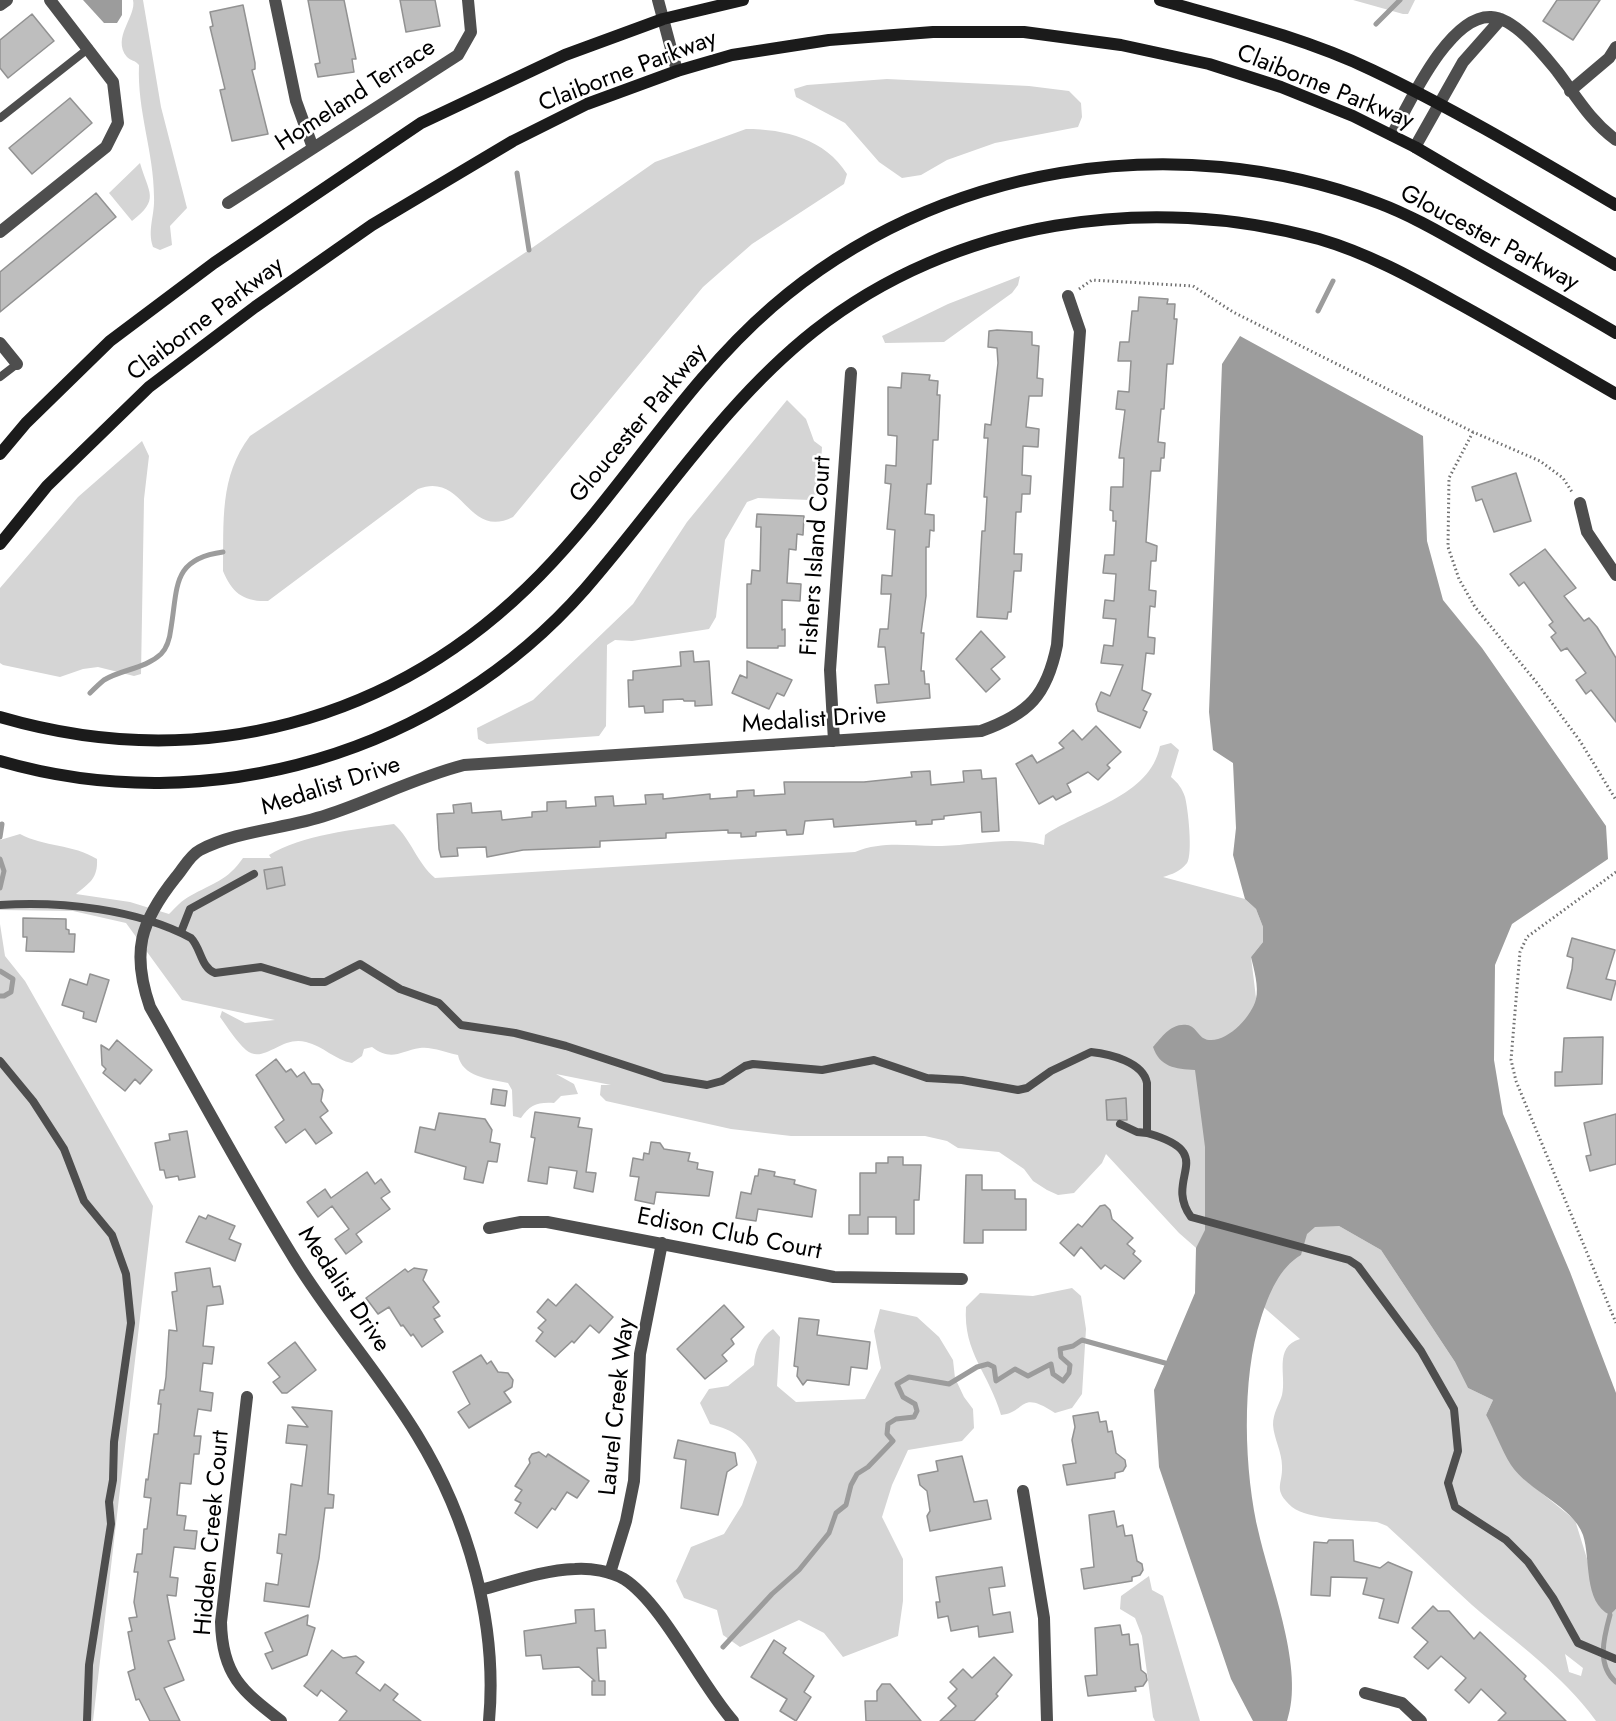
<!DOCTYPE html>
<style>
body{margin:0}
canvas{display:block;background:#fff}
</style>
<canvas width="1616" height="1721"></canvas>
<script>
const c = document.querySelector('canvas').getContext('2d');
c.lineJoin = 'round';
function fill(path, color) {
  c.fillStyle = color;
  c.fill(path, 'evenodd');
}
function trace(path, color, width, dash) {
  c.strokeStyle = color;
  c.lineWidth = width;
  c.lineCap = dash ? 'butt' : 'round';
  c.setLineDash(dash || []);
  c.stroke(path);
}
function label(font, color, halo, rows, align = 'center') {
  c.font = font + ' Jost,sans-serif';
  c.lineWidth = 5;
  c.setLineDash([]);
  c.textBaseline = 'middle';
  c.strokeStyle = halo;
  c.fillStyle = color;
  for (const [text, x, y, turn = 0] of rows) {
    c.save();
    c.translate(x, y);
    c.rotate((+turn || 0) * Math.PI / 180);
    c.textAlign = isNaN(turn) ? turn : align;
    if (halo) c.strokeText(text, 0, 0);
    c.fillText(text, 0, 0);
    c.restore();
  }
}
const green = new Path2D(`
 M133 0H143L161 107 187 208 170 226 172 245 160 250 153 247C147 230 155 215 154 197 154 152 137 111 139 65 135 60 131 61 127 57 111 38 137 16 133 0Z
 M1353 0H1415L1408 14H1403Z
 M887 79 1029 86 1069 91 1081 103 1082 117 1078 127 995 143 947 160 921 175 902 178 879 162 845 123 796 97 794 89 807 85Z
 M746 129C785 129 825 139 847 174L844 184 752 244 703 287 513 517C467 540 464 471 418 489L268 601C244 602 232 593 223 571 224 522 219 477 250 436L529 250 655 162Z
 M140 163C149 194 160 199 132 221L109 193Z
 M1020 276 1018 285 1012 293 944 342 885 343 882 336 948 304Z
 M787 400 806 419 814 441 822 447 819 494 810 500 758 498 747 502 725 540 716 617 709 629 632 641 615 640 607 645 606 726 599 736 487 744 478 739 477 728 533 700 633 604 687 522Z
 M142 441 149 456 144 499 141 674 134 676 98 667 83 669 60 677 3 665 0 663V588L78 497Z
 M1171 743 1179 750 1171 777C1178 783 1182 788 1185 797 1188 808 1193 854 1187 863 1180 872 1172 874 1163 877L1245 899 1256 909 1263 927V942L1251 957 1256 998 1339 1226 1381 1250 1455 1362 1468 1388 1493 1400 1486 1415 1524 1479 1575 1520 1601 1604 1610 1615 1616 1609V1721H1596C1562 1674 1515 1642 1472 1605 1443 1579 1416 1552 1387 1526L1377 1522C1356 1520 1308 1520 1292 1507 1272 1489 1283 1485 1282 1466 1282 1452 1274 1439 1273 1425 1273 1413 1279 1405 1282 1395 1287 1376 1273 1347 1300 1339L1179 1233 1106 1154 1102 1163 1074 1193 1058 1195 1047 1190 1033 1181 1024 1169 999 1152 958 1148 947 1141 925 1136H791L731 1129 606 1101 600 1095 601 1085H611L556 1074 574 1084 578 1094 561 1096 554 1103C537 1102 530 1105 521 1118L513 1116 512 1090 508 1083C489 1079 462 1077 458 1055 448 1053 430 1046 420 1048 400 1051 392 1062 372 1047L364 1049 362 1056 352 1063C335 1060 323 1046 306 1042 281 1035 264 1065 246 1050 236 1041 228 1028 220 1017L222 1011 245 1023 275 1020 182 1000 126 923 73 911 0 910V840L20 834C44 847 73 844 97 859 98 879 89 883 76 894L130 902 169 914C175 908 182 900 190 896 213 883 227 881 243 858H271L269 855C301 835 356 829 394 824 411 839 417 863 435 878L855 852C885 840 912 847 942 846 976 845 1011 836 1044 845L1045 835C1083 809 1150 797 1160 746ZM1565 1654 1583 1668 1581 1676 1569 1672Z
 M0 924 5 956 25 981 153 1206 93 1721H0Z
 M1072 1288 1081 1296 1086 1329 1082 1394 1072 1408 1055 1413C1019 1389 1027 1412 1001 1415 989 1373 963 1353 966 1307L980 1293 1033 1296Z
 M880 1309 917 1317 939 1337 953 1360 955 1378 964 1397 973 1409 974 1428 962 1441 908 1450 892 1485 882 1517 903 1559V1601L898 1636 843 1657 824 1633 799 1620 740 1647 723 1635 717 1610 684 1598 676 1581 691 1547 724 1534 742 1505 757 1462C747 1439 734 1430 710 1424L700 1403 709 1389 728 1386 754 1365C755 1350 760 1338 773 1329L780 1337 777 1386 796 1402 865 1399 881 1368 874 1331Z
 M1149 1576 1152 1590 1163 1596 1200 1721H1155L1153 1717 1142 1636 1135 1618 1120 1609 1121 1596Z`);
const water = new Path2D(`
 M83 0H122V15L117 23H104Z
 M1240 336 1423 436 1427 541 1443 600 1482 648 1606 826 1608 859 1512 924 1495 965 1494 1060 1503 1114 1570 1272 1616 1393V1609L1610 1615C1583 1602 1591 1559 1583 1535 1573 1506 1528 1491 1511 1465 1501 1449 1495 1431 1486 1415L1493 1400 1468 1388 1455 1362 1381 1250 1339 1226 1315 1227 1307 1234 1301 1255C1279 1268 1269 1294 1261 1318 1241 1378 1244 1473 1259 1534 1271 1586 1305 1670 1287 1721H1253L1231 1679 1159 1467 1154 1390 1195 1293 1196 1248 1205 1230V1147L1195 1070C1175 1069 1160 1067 1153 1047 1162 1037 1171 1023 1187 1025 1197 1026 1198 1039 1209 1040 1228 1042 1252 1016 1256 999 1259 987 1254 969 1251 957L1263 942V927L1256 909 1245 899 1233 855 1236 828 1233 763 1213 750 1209 712 1222 364Z`);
const stream = new Path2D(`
 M1376 24 1400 0
 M517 173 529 250
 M1318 311 1333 281
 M90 693C94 689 99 684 104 680 122 669 145 669 161 654 168 647 170 637 171 628 178 586 172 559 223 552
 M0 837 2 824
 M0 859 4 871 0 888
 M0 971 13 979 11 992 4 996H0
 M1610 1615C1604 1637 1596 1665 1616 1682
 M723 1647 772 1594 799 1570 829 1533 836 1513 846 1505 851 1485 857 1474 868 1467 893 1441 887 1434 888 1424 896 1419 914 1417 917 1411 915 1404 903 1397 897 1384 909 1377 949 1384 977 1367 988 1364 994 1367 996 1381 1015 1369 1028 1376 1051 1364 1053 1374 1063 1381 1069 1373 1070 1365 1061 1357 1060 1349 1073 1346 1082 1340 1165 1363`);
const building = new Path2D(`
 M308 0H344L356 59H352L354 72 318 77 315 64 320 63Z
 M400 0H435L440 26 406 32Z
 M1557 0H1600L1573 40 1543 21Z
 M243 5 255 63V69L252 70 268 134 232 141 220 90 225 89 210 27 213 26 210 12Z
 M32 14 54 41 8 78 0 68V40Z
 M70 98 92 123 32 174 9 148Z
 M96 193 116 217 0 312V272Z
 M1139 297 1168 299 1167 304H1175L1174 319H1177L1173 364H1167L1164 409H1161L1158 442 1165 443 1164 458H1161L1160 471H1151L1146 542 1157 546 1156 561H1151L1149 590 1156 591 1155 607 1150 606 1148 634V637L1155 638 1154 654 1146 653 1142 690 1151 694 1143 710 1147 712 1140 728 1098 711 1096 704 1101 692 1110 696 1123 665 1101 663 1104 645 1113 646 1116 619 1103 618 1105 600 1114 601 1116 574 1103 573 1105 555H1114L1116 521H1113V511L1110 510 1111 487H1123L1124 458H1119L1125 410 1116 409 1118 391 1129 392 1131 361H1118L1120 342H1129L1132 311H1138Z
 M997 330 1032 332V345L1039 346 1037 378 1043 379 1042 396H1029L1026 427 1039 429 1038 447 1023 446 1022 475 1031 476 1030 494H1022L1021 512H1016L1014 554H1022L1021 571H1014L1011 612H1008L1007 619 977 617 982 531H985L987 497H984L988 438H984L985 424 991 425 998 363 997 348 988 347 989 331Z
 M902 373 930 375 929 380 938 381 937 395H940L938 440H933L931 484H927L925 514 934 515V531L930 530 929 547H926V596L921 633H924L921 671H924L925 684H929L930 698 877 703 875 685 889 684 885 647H878L880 629H888L891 594H881L882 575 892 576 894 545 895 530 887 529 891 484 885 483 886 465 896 466 897 436 888 435V387L901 388Z
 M1516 473 1531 521 1494 532 1482 499 1476 501 1472 487Z
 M757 514 804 516 803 535 797 534 796 550 789 549 787 583 801 584 800 601 782 600V630L785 629V646H778V648H747V584H751L752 570 760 571 761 527H756Z
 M1545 549 1576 588 1564 596 1584 621 1589 618 1597 627 1616 658V722L1591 690 1586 694 1576 680 1586 673 1567 648 1561 651 1551 637 1556 633 1549 625 1553 622 1524 582 1519 586 1510 574Z
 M981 631 1005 657 991 669 1000 679 986 692 956 659Z
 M693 651 694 662 709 661 712 705 695 706V701H684L683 699 663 700V712L645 713 644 706 629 707 628 680H633V671L681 666 680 652Z
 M747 661 792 680 784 696 777 693 769 709 732 693 740 675 747 678Z
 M1096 726 1121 752 1107 765 1110 768 1098 780 1088 772 1067 784 1071 792 1056 800 1053 796 1039 804 1016 764 1032 755 1037 763 1064 748 1059 743 1073 730 1082 740Z
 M981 770 982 779 996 778 999 831 982 832 981 812 944 816V819L932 820V824L916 825V821L834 827 833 819 805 821 803 834 787 835 786 830 756 832V836L741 837V833H728V830L666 833V838L600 841V847L523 850 487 857 486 847 457 848 458 856 441 857 439 849 437 814 454 813 453 805 471 803 472 813 501 811 502 820 532 817V812L547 811V802L566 801V808L596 806 595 797 613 796 614 806 646 804 645 795 663 794V799L710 794V799L737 797V791L754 790V796L785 794 784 782H864L912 777 911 772 930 771 931 785 964 782 963 771Z
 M282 867 285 885 267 889 264 870Z
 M23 918 66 919V929L69 930V934H75L74 952 26 951 27 937H23Z
 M1572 938 1615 950 1606 979 1616 981 1611 1000 1567 988 1572 969 1573 958 1567 956Z
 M90 974 109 980 96 1022 83 1018 84 1012 62 1005 70 979 87 985Z
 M1603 1037 1602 1084 1555 1086V1072H1562L1564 1038Z
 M117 1040 152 1070 140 1084 135 1079 125 1091 103 1073 106 1069 102 1065 101 1045 109 1050Z
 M276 1059 286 1072 291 1069 297 1077 304 1072 312 1084H319L323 1090 321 1101 328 1111 320 1117 332 1133 316 1144 305 1129 286 1143 275 1127 284 1120 256 1075Z
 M493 1089 507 1091 505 1106 491 1104Z
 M1126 1098 1127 1120H1107L1106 1100Z
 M535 1112 580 1118 578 1127 592 1129 586 1172 596 1173 593 1192 574 1188 577 1171 549 1167 547 1184 528 1181 535 1138 531 1137Z
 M439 1113 485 1119 492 1130 490 1142 500 1144 497 1162 488 1161 483 1183 464 1179 466 1167 415 1152 420 1127 435 1130Z
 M1616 1114V1164L1590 1171 1586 1156 1591 1155 1584 1123Z
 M187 1131 195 1177 179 1180 178 1176 166 1178 164 1170H160L155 1143 170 1140 169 1134Z
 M651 1142 660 1143 664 1149 690 1153 688 1161 698 1163 697 1169 713 1172 709 1196 656 1192 654 1204 635 1200 639 1177 630 1176 633 1158 643 1160 644 1153 649 1154Z
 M888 1157H903V1165H921L919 1200H914V1234H896V1217H868V1234H849V1215H860V1173H876V1163H888Z
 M759 1169 775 1172 774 1176 795 1180 794 1184 816 1190 812 1217 758 1209 756 1221 736 1218 741 1192 751 1194 755 1176H758Z
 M367 1172 375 1184 381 1179 390 1192 381 1198 390 1209 356 1234 362 1242 346 1254 335 1239 349 1229 332 1206 318 1217 307 1202 325 1189 331 1198Z
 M966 1175H982V1190H1015V1199H1026V1230H983V1243H964Z
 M1105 1205 1110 1210 1112 1219 1133 1238 1127 1244 1135 1251 1133 1254 1141 1261 1124 1279 1105 1265 1101 1269 1081 1247 1074 1256 1060 1243 1078 1224 1082 1227 1100 1206Z
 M208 1215 235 1226 229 1239 241 1244 235 1261 186 1242 199 1216 206 1219Z
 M210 1268 213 1287 220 1286 223 1301V1304L207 1306 203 1346 214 1347 212 1364 203 1363 200 1391 213 1393 211 1411 198 1409 194 1436H201L199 1454H194L191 1484 180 1483 177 1515 186 1516 184 1530 197 1531 195 1549 174 1547 170 1577 178 1578 176 1596 167 1595 175 1639 168 1641 184 1680 164 1688 180 1721H150L139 1699 136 1700 128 1672 135 1669 128 1632 132 1631 129 1618 137 1617 134 1602 138 1572H134L137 1554H142L144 1529H147L151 1498 144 1497 146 1479 148 1480 154 1434H158L161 1404H158L160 1390H164L166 1377 169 1330 177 1331 172 1292 177 1291 175 1273Z
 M414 1268 427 1270 423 1280 439 1302 433 1307 440 1316 434 1319 443 1332 422 1347 413 1334 411 1336 403 1325 401 1326 389 1307 378 1314 366 1298 405 1269 408 1272Z
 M576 1284 613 1317 599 1333 590 1325 574 1343 572 1341 555 1357 536 1341 543 1332 538 1328 546 1320 537 1312 548 1299 556 1306Z
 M724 1305 744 1327 731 1339 734 1344 722 1355 727 1361 705 1379 677 1349Z
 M799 1318 819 1320 817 1335 870 1342 867 1369 851 1367 849 1385 807 1380 803 1385 797 1376 798 1367 794 1366Z
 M295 1342 316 1370 287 1393H282L273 1382 280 1377 268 1363Z
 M481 1355 487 1364 491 1361 498 1372 508 1373 513 1380 512 1387 504 1392 511 1402 469 1428 458 1412 470 1404 453 1372Z
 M292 1407 332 1411 328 1494 334 1495 333 1508H325L319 1558 309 1607 264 1601 266 1583 278 1585 282 1554 277 1553 279 1534 286 1535 291 1484 302 1486 307 1445 286 1443 288 1425 308 1427Z
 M1098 1412 1100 1422 1106 1421 1108 1432 1112 1431 1116 1453 1125 1460 1126 1466 1123 1471 1115 1473V1478L1067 1485 1063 1465 1076 1463 1072 1440 1075 1427 1073 1416Z
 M678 1440 735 1453 737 1465 727 1472 718 1515 681 1508 686 1460 674 1458Z
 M539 1452 546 1457 548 1454 589 1481 577 1498 567 1492 555 1510 552 1508 537 1528 515 1513 521 1503 515 1500 522 1490 515 1486 530 1463 529 1459 532 1454Z
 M962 1456 974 1502 987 1500 991 1519 930 1531 927 1516 930 1511 927 1491 920 1485 918 1475 938 1471 936 1461Z
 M1114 1511 1117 1527 1123 1525 1125 1536 1132 1535 1137 1561 1142 1564 1143 1570 1140 1575 1132 1577V1581L1084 1589 1081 1569 1094 1567 1089 1515Z
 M1329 1540H1353L1354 1561 1380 1568 1388 1562 1412 1572 1398 1623 1379 1618 1384 1599 1363 1594 1367 1578 1331 1577 1330 1596 1311 1595 1314 1542 1327 1543Z
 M1002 1567 1005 1586 989 1588 993 1615 1010 1612 1013 1632 979 1637 978 1626 951 1631 948 1616 938 1618 936 1602H940L936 1577Z
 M1433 1606 1438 1611H1449L1474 1639 1480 1632 1526 1676 1524 1679 1566 1721H1498L1506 1713 1481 1689 1469 1703 1455 1690 1466 1678 1441 1656 1428 1669 1414 1657 1428 1642 1412 1628Z
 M594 1609 595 1631 605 1630 606 1648H597L599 1681H605V1695H592V1681H595L579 1667 543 1669 541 1655 526 1656 524 1631 576 1623 575 1610Z
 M308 1615 307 1625 315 1628 307 1655 272 1669 265 1654 273 1651 265 1633Z
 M1120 1625 1122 1635 1129 1634 1130 1645 1138 1644 1141 1670 1146 1674 1147 1680 1143 1686 1135 1687 1136 1691 1088 1696 1085 1676 1097 1675 1095 1628Z
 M774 1640 786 1648 783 1653 814 1676 804 1692 811 1697 796 1721 780 1711 787 1699 751 1677Z
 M332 1650 343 1658 356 1656 364 1662 356 1673 380 1691 385 1684 398 1694 393 1700 421 1721H339L347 1711 321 1690 317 1696 304 1686Z
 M994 1657 1012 1675 996 1694 998 1696 974 1721H940L956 1706 948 1698 957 1689 950 1682 963 1669 972 1678Z
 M882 1684H890L921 1721H866L865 1701H877V1691Z`);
const path = new Path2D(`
 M1079 289 1092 280 1193 286 1233 312 1473 432 1540 461 1563 478 1572 492
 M1473 432 1449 478 1448 547 1459 579 1475 607 1537 683 1580 741 1616 800
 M1616 872 1527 937 1520 952 1511 1060 1516 1081 1616 1323`);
const service = new Path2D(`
 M0 118 89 48
 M0 377 17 364
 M0 905C61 901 137 909 191 938 201 948 201 968 215 973L261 967 311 982H325L360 964 400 989 439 1003 461 1025 515 1033 566 1046 664 1078 707 1085 722 1081 745 1066 753 1064 822 1070 874 1060 927 1078 962 1080 1018 1090 1027 1088 1051 1071 1091 1052C1110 1054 1143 1062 1147 1083V1133C1221 1154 1162 1177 1191 1217L1349 1260 1358 1266 1421 1351 1454 1409 1458 1451 1448 1483 1455 1507 1506 1540 1528 1562 1553 1598 1578 1643 1616 1659
 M181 932 190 909 254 874
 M0 1061 33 1101 64 1149 84 1201 112 1235 126 1274 131 1323 114 1442 113 1480 109 1502 111 1524 89 1665 87 1721
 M1120 1124 1137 1132 1147 1133`);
const minor = new Path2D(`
 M275 0 296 101 313 148
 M658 0 677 71
 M0 5 7 0
 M1570 91 1609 58 1616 47
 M1392 135C1409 104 1449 15 1491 17 1515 18 1543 54 1557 71 1576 96 1590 121 1616 140
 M1415 147 1463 62 1501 19
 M228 203 458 55 471 32 468 0
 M0 232 106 147 118 123 113 82 50 0
 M0 343 17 364
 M1580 503 1587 532 1616 575
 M834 741 830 670 851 373
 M489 1228 521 1222H547L834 1277 962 1279
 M247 1397 221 1622C222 1675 242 1691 281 1721
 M1023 1491 1044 1618 1047 1721
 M610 1573 626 1521 634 1481 640 1354 662 1243
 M481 1590C511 1582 543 1570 575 1569 591 1568 610 1571 624 1579 663 1604 700 1684 733 1721
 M1365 1693 1402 1703 1421 1721
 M489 1721C498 1623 468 1518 417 1435 380 1374 332 1320 295 1260 244 1178 198 1091 150 1007 131 952 140 922 176 877 183 869 190 855 200 850 238 830 286 829 327 815 373 800 417 777 464 765L981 731C1029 714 1047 695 1057 645L1080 331 1068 296`);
const secondary = new Path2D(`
 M1160 0C1231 20 1305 38 1372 70 1456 110 1536 158 1616 205
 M0 454 26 423 110 341 214 263 421 123 565 55 663 19 743 0
 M0 544 47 486 149 387 255 307 372 225 513 141 587 104 677 71 732 55 829 40 933 32H1024L1121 45 1209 64 1281 87 1353 116 1415 147 1616 265
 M0 717C199 775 395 723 540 575 623 490 682 385 772 307 937 164 1175 127 1378 203 1413 216 1446 236 1478 254 1524 280 1570 306 1616 333
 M0 761C210 822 441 753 585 589 661 502 723 403 814 331 954 220 1149 192 1319 239 1367 253 1411 277 1454 301 1509 331 1562 363 1616 394`);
const streetNames = [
 ["Claiborne Parkway",628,72,-21],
 ["Claiborne Parkway",1325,88,22],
 ["Homeland Terrace",356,96,-33],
 ["Gloucester Parkway",1489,239,28],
 ["Claiborne Parkway",206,320,-37],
 ["Gloucester Parkway",639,424,-50],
 ["Fishers Island Court",817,556,-86],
 ["Medalist Drive",814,721,-4],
 ["Medalist Drive",331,787,-18],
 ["Edison Club Court",729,1235,11],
 ["Medalist Drive",343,1290,56],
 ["Laurel Creek Way",618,1407,-84],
 ["Hidden Creek Court",213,1533,-85]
];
fill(green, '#d5d5d5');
fill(water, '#9c9c9c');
trace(stream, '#9c9c9c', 5);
fill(building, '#bebebe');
trace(building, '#929292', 1.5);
trace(path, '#707070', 3, [1.5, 3]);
trace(service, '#4e4e4e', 8);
trace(minor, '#4e4e4e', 12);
trace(secondary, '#1b1b1b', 12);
label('24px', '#000', '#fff', streetNames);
</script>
